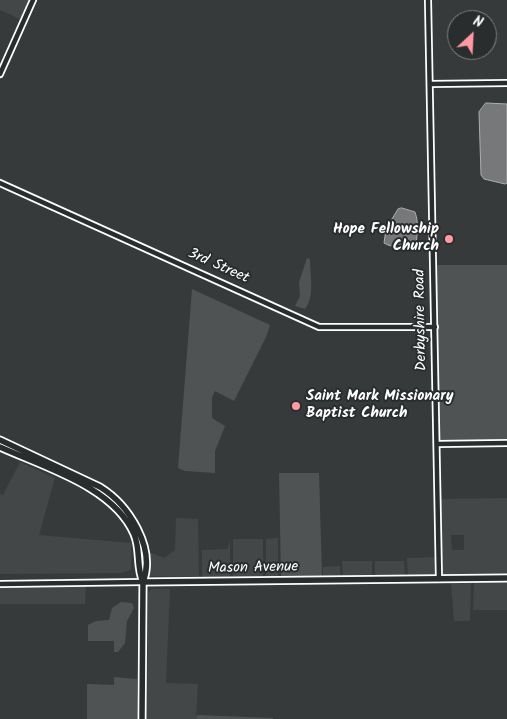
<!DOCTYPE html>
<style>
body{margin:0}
#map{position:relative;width:507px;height:719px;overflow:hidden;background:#373a3b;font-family:Kalam,sans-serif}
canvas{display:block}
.north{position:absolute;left:447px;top:10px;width:50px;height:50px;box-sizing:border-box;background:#2a2d2e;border:1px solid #7f8182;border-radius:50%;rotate:25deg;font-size:14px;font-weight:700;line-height:20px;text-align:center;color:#fff}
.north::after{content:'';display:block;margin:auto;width:18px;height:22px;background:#ff9aa2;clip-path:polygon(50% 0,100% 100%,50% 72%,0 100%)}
</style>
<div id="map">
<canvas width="507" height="719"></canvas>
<div class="north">N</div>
</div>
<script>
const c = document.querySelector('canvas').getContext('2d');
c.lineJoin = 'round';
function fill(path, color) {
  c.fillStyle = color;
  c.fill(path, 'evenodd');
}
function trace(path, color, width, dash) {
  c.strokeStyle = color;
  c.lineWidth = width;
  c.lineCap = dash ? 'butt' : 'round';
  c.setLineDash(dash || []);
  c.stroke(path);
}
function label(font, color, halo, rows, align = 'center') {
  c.font = font + ' Kalam,sans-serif';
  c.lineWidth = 4;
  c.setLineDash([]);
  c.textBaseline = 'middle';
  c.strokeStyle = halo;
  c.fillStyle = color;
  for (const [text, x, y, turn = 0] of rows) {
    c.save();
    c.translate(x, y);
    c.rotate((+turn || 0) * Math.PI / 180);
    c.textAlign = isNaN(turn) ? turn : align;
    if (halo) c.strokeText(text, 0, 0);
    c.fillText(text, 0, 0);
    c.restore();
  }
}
const built = new Path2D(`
 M0 0H31L22 20 0 10Z
 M20 462 55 478 39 535 131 543V570L121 573 0 574V494L3 495Z
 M507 498V575H441L440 499ZM451 535H464V550H452Z
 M176 518 198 519 199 577 148 576 149 552 164 558 175 550Z
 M278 538V578H266V539Z
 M230 539V578L202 577V550L228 549Z
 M233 539H263V578H233Z
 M437 557 438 575 408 576 407 558Z
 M342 561H372V577H343Z
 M375 561H404L405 576H375Z
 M340 566V577H320L323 576V567Z
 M507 582V610H473L474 583Z
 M451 583H471L470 621H454Z
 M86 586 85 604H0V587Z
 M152 589H170L166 683 198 684 196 719H147L148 592Z`);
const green = new Path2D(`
 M307 258 310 259C310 273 315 297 305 309L295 306 300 296 299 282Z
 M433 265H507V443L438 444Z
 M192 289 270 325 266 337 234 401 215 391 212 397V418L225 426 215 451V473L185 471 178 468Z
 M279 473H319L322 576H281Z
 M121 602 132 603 134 608 127 621 125 643 118 652H114V641H88V625L96 621 109 620 112 608Z
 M114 677 137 679V719H87V684L114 685Z
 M197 715 273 718V719H196Z`);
const water = new Path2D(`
 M486 103 507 104V183L505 184 484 179 481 175 479 112Z
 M402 208 415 212C419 223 417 234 416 245 408 249 392 248 384 243L386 229 398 209Z`);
const minor = new Path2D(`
 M428 0 439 579
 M0 74 33 0
 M430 84 507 83
 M0 183 319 327H435
 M438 444 507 443
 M0 584 143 582`);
const major = new Path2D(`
 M0 440 100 487C129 505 156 548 143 582L142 719
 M0 447C44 467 114 487 134 534 141 550 136 567 143 582
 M143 582 507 578`);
const markers = [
 [449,239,5,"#ff9aa2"],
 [296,406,5,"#ff9aa2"]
];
const poiNames = [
 ["Hope Fellowship",439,230],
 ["Church",439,247],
 ["Saint Mark Missionary",306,397,"left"],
 ["Baptist Church",306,414,"left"]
];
const streetNames = [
 ["3rd Street",218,267,24],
 ["Derbyshire Road",422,320,-91],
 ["Mason Avenue",253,569,-1]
];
fill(built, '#444748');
fill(green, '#505354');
fill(water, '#767879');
trace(water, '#adaeaf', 1);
trace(minor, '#fff', 8);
trace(major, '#fff', 9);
trace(minor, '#2a2d2e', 4.5);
trace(major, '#2a2d2e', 5.5);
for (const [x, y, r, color] of markers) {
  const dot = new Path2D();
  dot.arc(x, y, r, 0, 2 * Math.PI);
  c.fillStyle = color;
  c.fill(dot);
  trace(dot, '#2a2d2e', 2);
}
label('bold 15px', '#fff', '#2a2d2e', poiNames, 'right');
label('15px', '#fff', '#2a2d2e', streetNames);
</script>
